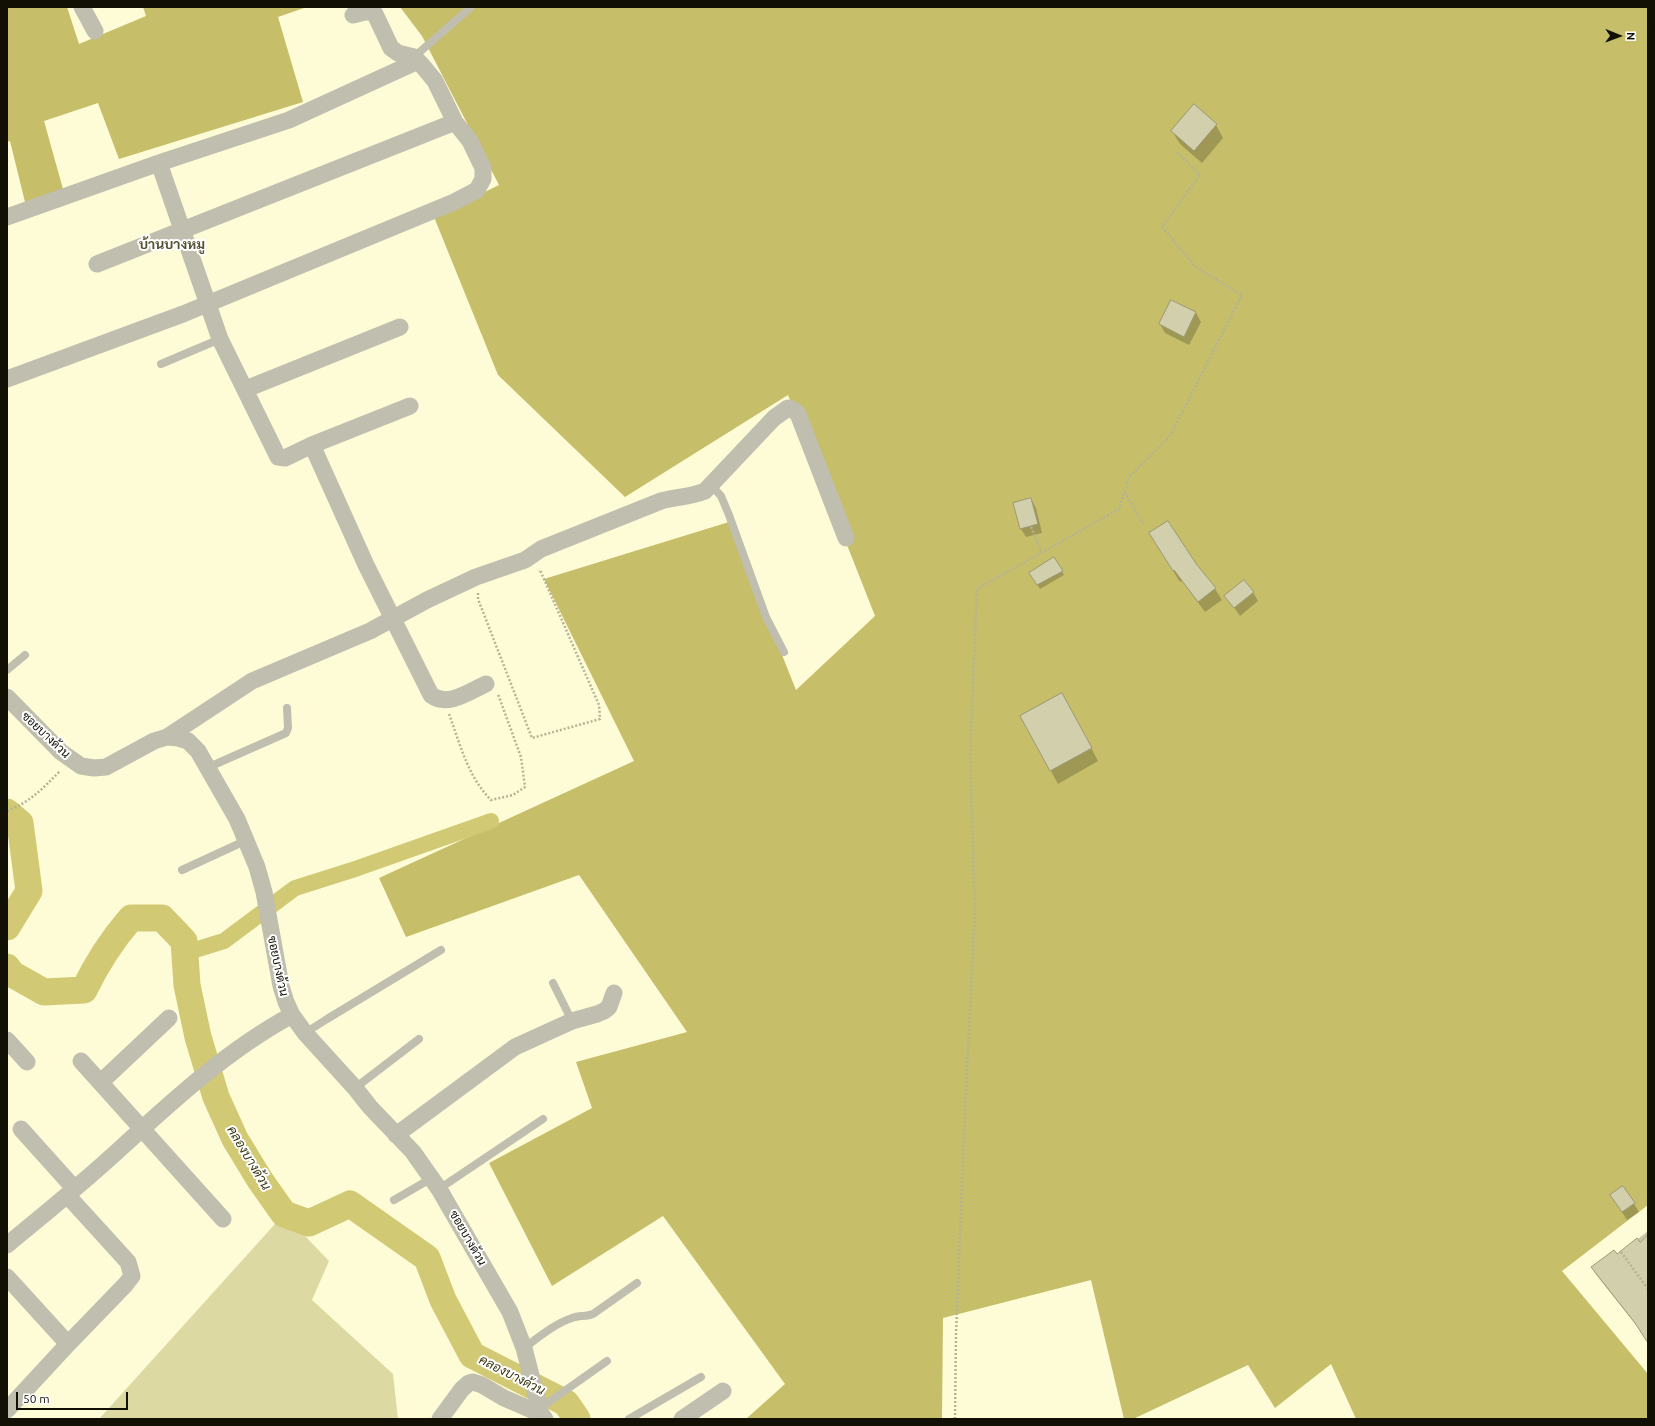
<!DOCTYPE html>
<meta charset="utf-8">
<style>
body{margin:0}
#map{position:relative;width:1655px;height:1426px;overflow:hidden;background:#fefcd7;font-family:Ubuntu,sans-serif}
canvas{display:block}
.frame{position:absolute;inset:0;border:8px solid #121005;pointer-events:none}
.north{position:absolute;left:1599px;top:16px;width:40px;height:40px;-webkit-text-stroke:3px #fff;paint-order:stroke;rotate:91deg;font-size:11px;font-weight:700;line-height:16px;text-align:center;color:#121005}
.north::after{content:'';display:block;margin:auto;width:14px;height:18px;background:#121005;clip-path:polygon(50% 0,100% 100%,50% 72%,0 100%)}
.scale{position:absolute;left:16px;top:1392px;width:112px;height:18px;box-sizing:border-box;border:2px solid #121005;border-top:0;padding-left:5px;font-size:12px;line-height:14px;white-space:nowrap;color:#121005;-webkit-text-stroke:3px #fff;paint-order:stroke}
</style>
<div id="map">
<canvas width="1655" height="1426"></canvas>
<div class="frame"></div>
<div class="north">N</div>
<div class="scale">50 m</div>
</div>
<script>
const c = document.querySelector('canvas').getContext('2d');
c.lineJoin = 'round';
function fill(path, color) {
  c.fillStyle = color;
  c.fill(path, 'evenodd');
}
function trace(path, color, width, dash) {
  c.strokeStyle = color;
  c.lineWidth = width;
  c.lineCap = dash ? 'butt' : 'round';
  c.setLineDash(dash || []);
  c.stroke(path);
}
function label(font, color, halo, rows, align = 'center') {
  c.font = font + ' Ubuntu,Sarabun,sans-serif';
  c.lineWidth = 4;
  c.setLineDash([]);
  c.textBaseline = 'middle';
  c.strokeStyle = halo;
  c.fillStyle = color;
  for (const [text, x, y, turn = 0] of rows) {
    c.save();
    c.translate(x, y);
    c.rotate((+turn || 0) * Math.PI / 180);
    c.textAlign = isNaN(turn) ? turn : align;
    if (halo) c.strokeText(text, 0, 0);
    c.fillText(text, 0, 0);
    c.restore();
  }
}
const green = new Path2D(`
 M284 1214 329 1261 312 1300 393 1374 398 1419H99Z`);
const forest = new Path2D(`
 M7 7H67L79 44 146 16 143 7H307L278 17 303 102 119 159 98 103 44 121 63 189 25 202 10 141 7 142Z
 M400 7H1648V1205L1562 1271 1648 1374V1419H1356L1331 1364 1275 1408 1248 1365 1133 1419H1124L1091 1280 943 1318 942 1419H746L785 1384 663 1216 552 1286 489 1163 592 1108 576 1062 687 1032 579 875 406 937 379 878 634 761 544 579 729 522 796 690 875 616 788 395 625 497 498 375 434 217 499 185 422 36Z`);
const shadow = new Path2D(`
 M1216 125 1223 138 1202 163 1180 144 1172 131Z
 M1171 301 1196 313 1201 322 1189 345 1165 333 1160 324Z
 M1031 499 1036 508 1042 533 1026 537 1021 529 1014 504Z
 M1150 534 1196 565 1215 589 1222 600 1205 612 1182 581 1180 582Z
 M1054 558 1064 575 1040 589 1030 573Z
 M1253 592 1258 601 1240 616 1226 596Z
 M1070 707 1098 761 1058 784 1051 771Z
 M1611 1195 1634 1204 1639 1212 1627 1220Z
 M1648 1231V1342L1641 1331 1597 1276 1592 1268 1617 1255Z`);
const canal = new Path2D(`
 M185 953 224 941 295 888 358 868 491 821`);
const river = new Path2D(`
 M7 812 20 823 29 891 7 927
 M7 967 12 974 44 992 84 990C97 963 112 940 131 918H162L184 941 187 985 198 1037 216 1097 235 1139 260 1180 284 1214 309 1223 350 1204 427 1258 443 1300 472 1355 566 1403 577 1419`);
const building = new Path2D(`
 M1194 104 1217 124 1194 151 1171 131Z
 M1171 300 1196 312 1184 337 1159 324Z
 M1031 498 1038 524 1020 529 1013 503Z
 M1168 521 1197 565 1216 588 1198 602 1174 570 1173 571 1149 533Z
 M1054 557 1063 571 1037 585 1029 573Z
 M1244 580 1254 592 1234 608 1224 596Z
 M1062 693 1092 748 1050 771 1020 716Z
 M1623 1186 1635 1203 1622 1212 1610 1195Z
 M1648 1235V1343L1635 1323 1591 1267 1614 1250 1617 1254 1637 1238 1640 1242Z`);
const path = new Path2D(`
 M1125 492 1143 524
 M1031 527 1042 553
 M478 593V599L532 738 600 719 599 705 540 570 539 571
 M449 714C460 744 468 777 491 800L513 795 525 787 521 757 498 694
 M7 811C32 801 42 789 60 771
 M1621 1252 1648 1289
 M955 1419 956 1335 965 1110 975 912 970 756 977 589 1119 509 1129 477 1170 436 1242 295 1196 267 1162 227 1200 175 1177 152`);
const lane = new Path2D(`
 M414 57 471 7
 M161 364 220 339
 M711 485 721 496 729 515 766 617 784 652
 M7 670 25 655
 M209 767 286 733 288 728 287 708
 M182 870 247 840
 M553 983 572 1021
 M305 1033 327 1019 441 950
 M355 1088 419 1039
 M439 1189 543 1119
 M394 1200 432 1178
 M524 1348C539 1337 554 1324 572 1318 579 1315 586 1317 593 1314L637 1283
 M539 1409 607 1361
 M629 1419 701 1377`);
const street = new Path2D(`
 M82 7 95 31
 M159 163 220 339 278 457 285 458 312 445 410 406
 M7 217 159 163 289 120 418 61
 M97 264 455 122
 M7 379 183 314 454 202 477 190 483 179V168L470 141 455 122 435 81 421 64 414 57 398 53 391 48 374 12H365L353 15
 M246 389 400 327
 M312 445 366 565 431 695C448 708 470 691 486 684
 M7 697 61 752 81 766 94 768 106 767 154 741 167 737 178 738 188 741 198 751 237 819 257 867 264 892 281 986 286 1002 292 1015 305 1033 355 1088 370 1107 413 1152 439 1189 510 1312 524 1348 541 1414 545 1419
 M167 737 252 681 370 631 427 600 476 577 525 560 541 549 661 501C675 497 691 497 705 491L774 418 788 408 792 409 798 414 846 538
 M7 1040 27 1062
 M81 1061 223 1219
 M101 1082 169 1018
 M21 1129 74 1188
 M396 1135 515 1047 572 1021 597 1014 604 1011 609 1007 614 993
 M7 1245C42 1216 78 1187 111 1157 168 1105 224 1052 292 1015
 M7 1277 68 1344
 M7 1410 68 1344 126 1284 132 1276 128 1262 67 1195
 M440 1419 462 1389 469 1383 473 1382 482 1385 504 1398 541 1414
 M682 1419 723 1391`);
const streetNames = [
 ["ซอยบางด้วน",46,735,43],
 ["ซอยบางด้วน",278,966,78],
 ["ซอยบางด้วน",468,1238,60]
];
const waterNames = [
 ["คลองบางด้วน",249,1158,59],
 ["คลองบางด้วน",512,1375,27]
];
const quarterNames = [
 ["บ้านบางหมู",172,244]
];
fill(green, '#ddd9a3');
fill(forest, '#c6be69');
fill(shadow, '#0003');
trace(canal, '#d1c974', 16);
trace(river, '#d1c974', 27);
fill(building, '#d1cfac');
trace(building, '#9c9a78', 1);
trace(path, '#b5b396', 2.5, [2, 2]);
trace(lane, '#bfbeaf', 8);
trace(street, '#bfbeaf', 17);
label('12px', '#121005', '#fff', streetNames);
label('italic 13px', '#3c3914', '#fff', waterNames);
label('bold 14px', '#555233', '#fff', quarterNames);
</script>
